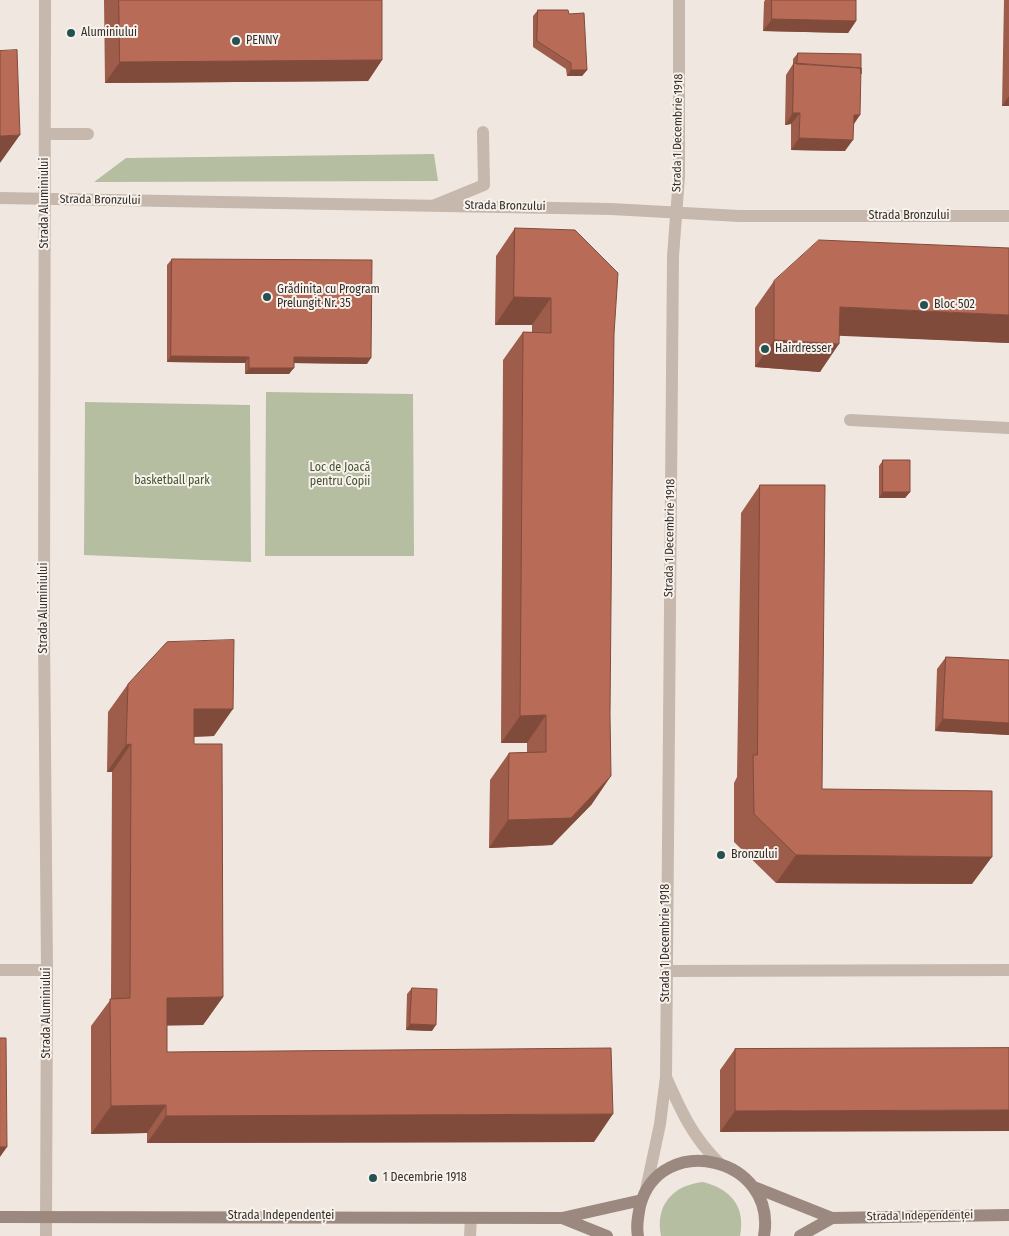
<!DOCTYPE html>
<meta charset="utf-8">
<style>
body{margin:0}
canvas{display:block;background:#f0e8e0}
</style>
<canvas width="1009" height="1236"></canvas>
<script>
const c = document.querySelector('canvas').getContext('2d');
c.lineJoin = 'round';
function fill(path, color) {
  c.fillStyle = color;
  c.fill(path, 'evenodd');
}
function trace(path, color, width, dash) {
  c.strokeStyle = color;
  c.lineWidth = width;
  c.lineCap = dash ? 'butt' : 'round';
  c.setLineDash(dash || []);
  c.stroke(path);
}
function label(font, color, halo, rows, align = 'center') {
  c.font = font + ' "Fira Sans Condensed",sans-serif';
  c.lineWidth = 4;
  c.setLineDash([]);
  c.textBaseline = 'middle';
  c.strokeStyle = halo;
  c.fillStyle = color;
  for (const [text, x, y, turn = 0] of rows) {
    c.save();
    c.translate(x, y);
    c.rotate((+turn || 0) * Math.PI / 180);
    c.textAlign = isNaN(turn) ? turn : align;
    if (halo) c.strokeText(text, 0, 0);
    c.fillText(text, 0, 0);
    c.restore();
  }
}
const green = new Path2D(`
 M434 154 438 181 94 182 126 158Z
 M266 392 413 394 414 556H265Z
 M85 402 250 405 251 562 84 555Z
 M703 1182C731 1189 746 1207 740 1236H661C655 1205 673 1185 703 1182Z`);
const service = new Path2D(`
 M45 134H88
 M435 205 484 185 483 132
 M850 420 1009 428
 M0 970H47
 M666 971 1009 970
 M470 1236 471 1218`);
const minor = new Path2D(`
 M45 0 44 632 47 970 46 1236
 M0 198 611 209 739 216H1009`);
const tertiary = new Path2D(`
 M666 1077C681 1111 692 1136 719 1163
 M646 1190 660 1124 666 1077 673 256 679 177V0`);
const secondary = new Path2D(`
 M754 1187 832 1218 1009 1215
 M0 1217 562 1218 642 1200
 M562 1218 607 1236
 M638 1236C636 1226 638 1216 640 1206 660 1130 778 1157 764 1236
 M800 1236 832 1218`);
const wall = new Path2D(`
 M104 0H382V60L368 81 105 83Z
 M765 0H856V21L848 33 763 31 764 2Z
 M1004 0H1009V106H1002Z
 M538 10 569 14 587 70 582 76H567L566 69 533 47V16Z
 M798 53 853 125 845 151 791 150V124L785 125 786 75 793 64V59Z
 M515 228 614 334 592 804 552 845 489 848 490 780 509 753 527 752V743H501L503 360 523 332H532V325H495L496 256Z
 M172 259 367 364 294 363 289 374H245V363L167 362V265Z
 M774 281 1009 343 839 335 820 372 755 367V308Z
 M883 460 910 492 905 498H879V466Z
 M760 485 822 789 972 884 776 883 734 842V783L737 777 741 513Z
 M946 657 1009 660V735L935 731 937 669Z
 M128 684 214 736 194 737V744L223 997 203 1025H167V1052L594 1142 147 1143V1133L91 1134V1026L111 999 112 772H107L108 712Z
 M412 988 432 1031 406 1030 407 994Z
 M1009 1048 720 1132V1070L735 1049Z`);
const shadedWall = new Path2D(`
 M772 19 856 21 848 33 763 31Z
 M382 60 368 81 105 83 120 62Z
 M571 70H587L582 76H567Z
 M1009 96V106H1002Z
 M793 113H800L791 124 785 125Z
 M854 115H860L852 127Z
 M20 135 0 163V136Z
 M799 138 853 140 845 151 791 150Z
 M514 297 551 298 532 325H495Z
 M840 307 1009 315V343L821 335Z
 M774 340 839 344 820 372 755 367Z
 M171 356 249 357 245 363 167 362Z
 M294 357 371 358 367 364 290 363Z
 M249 368H294L289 374H245Z
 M883 492H910L905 498H879Z
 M194 709H233L214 736 175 737Z
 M546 715 527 743H501L520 716Z
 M943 719 1009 723V735L935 731Z
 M131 744 112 772H107L126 745Z
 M611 776 592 804 552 845 489 848 508 820Z
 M796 855 992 857 972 884 776 883Z
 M223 997 203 1025 148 1026 167 998Z
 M410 1024 436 1025 432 1031 406 1030Z
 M166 1105 147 1133 91 1134 111 1106Z
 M1009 1110V1131L720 1132 735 1111Z
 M613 1114 594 1142 147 1143 166 1116Z
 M0 1147H7L0 1157Z`);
const building = new Path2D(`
 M119 0H382V60L120 62Z
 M772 0H856V21L772 19Z
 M538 10H568L569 14 584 13 587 70H571V63L537 41Z
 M17 50 20 135 0 136V51Z
 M798 53 861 54V74V68L797 64Z
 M794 63 861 68 860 115H854L853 140 799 138 800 113H793Z
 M515 228 575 230 618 273 614 334 612 494 610 715 611 776 571 818 508 820 509 753 546 752V715L520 716 523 332 551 333V298L514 297Z
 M819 240 1009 248V315L840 307 839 344 774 340V281Z
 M172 259 372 260 371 358 294 357V368H249V357L171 356Z
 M883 460H910V492H883Z
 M760 485H825L822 789 992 791V857L796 855 754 814 753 755H757Z
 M234 640 233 709H194V744H222L223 997 167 998V1052L611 1048 613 1114 166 1116V1105L111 1106 110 999 130 998 131 744 126 745 128 684 167 642Z
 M946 657 1009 660V723L943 719Z
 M412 988 437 989 436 1025 410 1024Z
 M0 1038H6L7 1147H0Z
 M1009 1048V1110L735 1111V1049Z`);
const markers = [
 [71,33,5,"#255153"],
 [236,41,5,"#255153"],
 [267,297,5,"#255153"],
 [924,305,5,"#255153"],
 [765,349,5,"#255153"],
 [721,855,5,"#255153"],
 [373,1178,5,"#255153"]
];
const poiNames = [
 ["Aluminiului",81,33],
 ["PENNY",246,41],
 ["Grădinița cu Program",277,290],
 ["Prelungit Nr. 35",277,304],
 ["Bloc 502",934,305],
 ["Hairdresser",775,349],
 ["Bronzului",731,855],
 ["1 Decembrie 1918",383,1178]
];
const streetNames = [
 ["Strada 1 Decembrie 1918",678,133,-89],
 ["Strada Bronzului",100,200,1],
 ["Strada Aluminiului",45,203,-90],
 ["Strada Bronzului",505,206,1],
 ["Strada Bronzului",909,216],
 ["Strada 1 Decembrie 1918",670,538,-89],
 ["Strada Aluminiului",44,608,-90],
 ["Strada 1 Decembrie 1918",666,943,-90],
 ["Strada Aluminiului",47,1013,-90],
 ["Strada Independenței",281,1216],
 ["Strada Independenței",920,1216,-1]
];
const parkNames = [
 ["Loc de Joacă",340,468],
 ["pentru Copii",340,482],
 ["basketball park",172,481]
];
fill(green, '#b5bea1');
trace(service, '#c7b8ad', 12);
trace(minor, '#c7b8ad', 12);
trace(tertiary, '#c7b8ad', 12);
trace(secondary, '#9b887e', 12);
fill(wall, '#9e5c4a');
fill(shadedWall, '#814b3c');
fill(building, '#b86b56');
trace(building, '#814b3c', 1);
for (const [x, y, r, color] of markers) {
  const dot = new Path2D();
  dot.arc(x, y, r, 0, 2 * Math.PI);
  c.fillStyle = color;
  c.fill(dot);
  trace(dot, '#f8f2ec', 2);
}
label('12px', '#362e2b', '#f8f2ec', poiNames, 'left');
label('12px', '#362e2b', '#f8f2ec', streetNames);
label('12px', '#475231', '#f8f2ec', parkNames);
</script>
